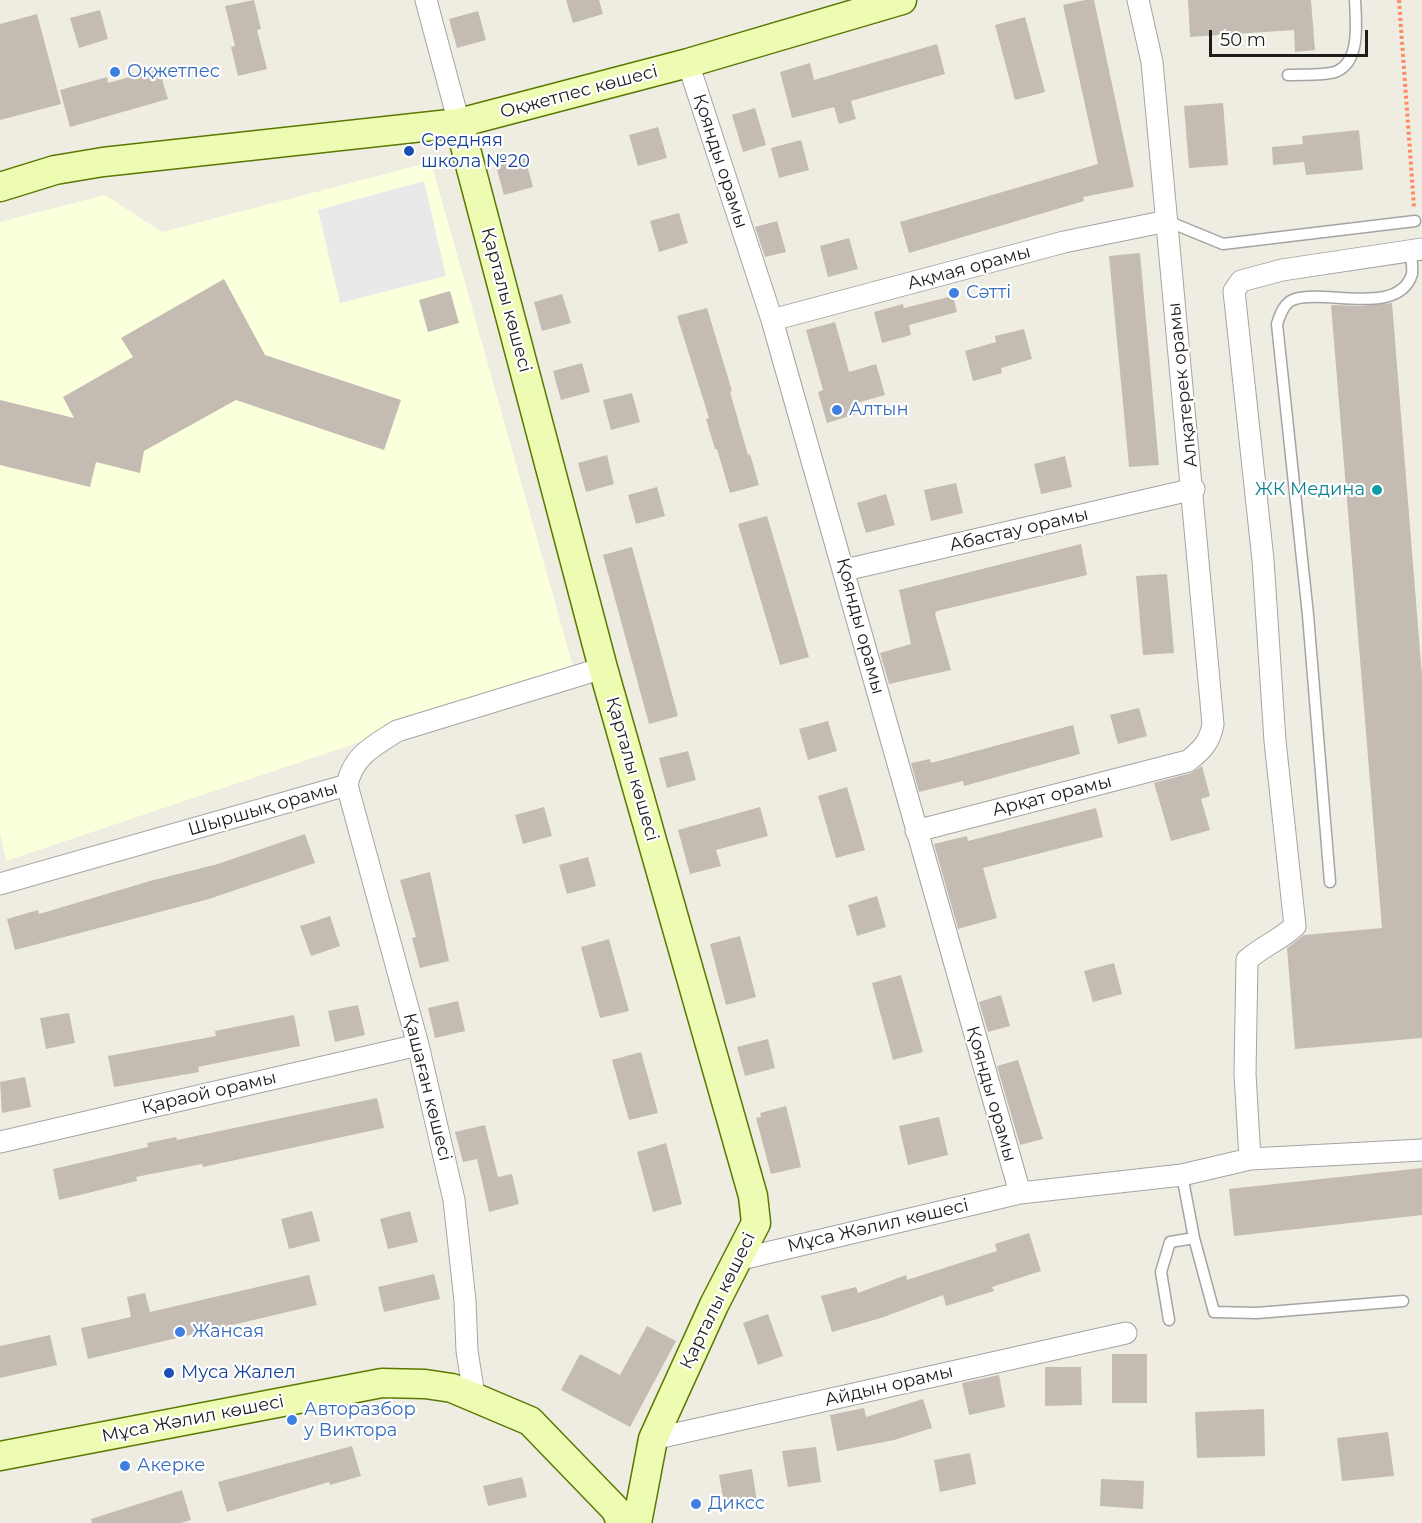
<!DOCTYPE html>
<meta charset="utf-8">
<style>
body{margin:0}
#map{position:relative;width:1422px;height:1523px;overflow:hidden;background:#efede2;font-family:Montserrat,sans-serif}
canvas{display:block}
.scale{position:absolute;left:1209px;top:30px;width:159px;height:27px;box-sizing:border-box;border:3px solid #1d1d1d;border-top:0;padding-left:8px;font-size:18px;line-height:21px;white-space:nowrap;color:#1d1d1d;-webkit-text-stroke:4px #fff;paint-order:stroke}
</style>
<div id="map">
<canvas width="1422" height="1523"></canvas>
<div class="scale">50 m</div>
</div>
<script>
const c = document.querySelector('canvas').getContext('2d');
c.lineJoin = 'round';
function fill(path, color) {
  c.fillStyle = color;
  c.fill(path, 'evenodd');
}
function trace(path, color, width, dash) {
  c.strokeStyle = color;
  c.lineWidth = width;
  c.lineCap = dash ? 'butt' : 'round';
  c.setLineDash(dash || []);
  c.stroke(path);
}
function label(font, color, halo, rows, align = 'center') {
  c.font = font + ' Montserrat,sans-serif';
  c.lineWidth = 4.5;
  c.setLineDash([]);
  c.textBaseline = 'middle';
  c.strokeStyle = halo;
  c.fillStyle = color;
  for (const [text, x, y, turn = 0] of rows) {
    c.save();
    c.translate(x, y);
    c.rotate((+turn || 0) * Math.PI / 180);
    c.textAlign = isNaN(turn) ? turn : align;
    if (halo) c.strokeText(text, 0, 0);
    c.fillText(text, 0, 0);
    c.restore();
  }
}
const education = new Path2D(`
 M431 162 574 670 6 861 0 832V222L105 195 162 232Z`);
const parking = new Path2D(`
 M424 181 446 276 340 303 318 210Z`);
const building = new Path2D(`
 M254 0 261 29 257 30 267 69 238 76 231 47 235 46 225 6Z
 M566 0H599L603 14 573 23Z
 M1085 0H1094L1134 187 1083 197 1084 201 909 253 900 222 1098 164 1063 5Z
 M1188 0H1311L1315 50 1295 52 1294 30 1190 37Z
 M100 10 108 39 79 48 70 18Z
 M478 11 486 40 457 48 449 19Z
 M37 14 61 104 0 120V24Z
 M1025 17 1045 92 1015 100 995 25Z
 M937 44 945 74 851 101 856 119 839 124 834 107 792 118 780 72 810 63 814 80Z
 M159 69 168 99 70 127 60 90 107 77 108 83Z
 M1223 103 1228 165 1189 168 1184 106Z
 M755 108 766 145 743 152 732 115Z
 M658 127 667 158 638 166 629 135Z
 M1359 130 1363 170 1306 175 1304 162 1273 165 1272 147 1303 144 1302 136Z
 M801 140 809 170 779 178 771 148Z
 M525 158 533 187 504 195 496 166Z
 M679 213 688 243 659 252 650 221Z
 M777 221 786 252 765 257 755 227Z
 M849 238 858 269 828 277 820 246Z
 M1140 253 1159 465 1129 467 1109 256Z
 M224 279 265 355 401 400 384 450 236 400 144 451 140 473 96 462 90 487 0 465V400L74 418 63 397 133 357 121 338Z
 M450 291 459 323 428 332 419 300Z
 M562 294 571 323 542 331 534 302Z
 M953 296 957 312 909 325 911 335 882 343 874 312 903 304 904 308Z
 M1392 303 1422 676V1038L1295 1049 1287 948 1304 935 1382 928 1331 305 1360 306Z
 M707 308 732 391 730 392 748 455 750 454 759 485 730 493 717 449H715L706 419 709 418 677 316Z
 M835 322 849 372 876 364 885 395 853 404 856 414 827 423 818 392 823 390 806 330Z
 M1024 329 1032 359 1001 368 1002 373 973 381 965 351 996 342 995 336Z
 M582 363 590 392 561 400 553 371Z
 M632 393 640 422 611 430 603 400Z
 M607 455 614 484 586 492 578 463Z
 M1065 456 1072 487 1041 494 1034 464Z
 M956 483 963 513 931 521 924 490Z
 M657 487 665 516 636 524 628 495Z
 M886 494 895 525 866 533 857 503Z
 M767 516 809 657 780 665 738 524Z
 M1081 544 1087 575 937 611 935 614 951 670 889 684 880 653 911 644 899 590Z
 M632 547 678 716 649 724 603 555Z
 M1167 574 1174 653 1143 655 1136 576Z
 M1139 708 1147 736 1118 744 1110 715Z
 M828 721 837 751 808 760 799 729Z
 M1073 725 1080 754 964 786 963 781 919 792 911 763 930 759 931 763Z
 M688 751 696 780 667 788 659 758Z
 M1202 766 1210 796 1201 799 1210 830 1171 841 1154 783 1191 773Z
 M847 787 865 850 836 858 818 796Z
 M544 807 552 836 523 844 515 815Z
 M760 807 768 836 716 850 721 866 690 874 678 830Z
 M1096 808 1103 837 983 868 997 918 958 929 934 844 967 836 968 841Z
 M305 834 315 863 209 899 15 950 7 919 38 910 39 914 150 881 218 864Z
 M588 857 596 886 567 894 559 865Z
 M430 872 449 961 420 968 412 938 416 937 400 880Z
 M877 896 886 927 857 936 848 905Z
 M330 916 340 946 311 956 300 926Z
 M740 936 756 997 726 1005 710 944Z
 M609 939 629 1011 600 1018 581 947Z
 M1114 963 1122 994 1093 1002 1084 971Z
 M901 975 923 1052 893 1060 872 983Z
 M1001 995 1010 1026 988 1032 979 1002Z
 M458 1001 465 1031 435 1038 428 1008Z
 M358 1005 365 1035 335 1042 328 1011Z
 M69 1013 75 1043 46 1049 40 1018Z
 M294 1015 300 1046 198 1067 199 1072 114 1087 108 1056 216 1036 215 1031Z
 M768 1039 775 1068 745 1076 737 1047Z
 M641 1052 658 1113 629 1120 612 1060Z
 M1018 1060 1043 1139 1020 1145 997 1066Z
 M25 1077 31 1107 2 1113 0 1082Z
 M377 1098 384 1128 203 1167 202 1164 136 1177 137 1181 59 1200 53 1169 148 1147 147 1143 176 1137 177 1140Z
 M786 1106 801 1167 771 1174 756 1118 761 1117 760 1113Z
 M939 1117 948 1155 908 1165 899 1126Z
 M485 1125 498 1177 512 1174 519 1204 489 1212 477 1159 463 1162 455 1132Z
 M666 1143 682 1204 653 1212 637 1152Z
 M1422 1168V1215L1234 1236 1229 1189Z
 M312 1211 320 1241 289 1249 281 1219Z
 M410 1211 418 1242 388 1249 380 1219Z
 M1029 1233 1041 1271 992 1287 994 1291 946 1306 943 1295 881 1318 832 1332 821 1296 856 1287 858 1293 906 1275 907 1280 997 1251 995 1244Z
 M434 1274 440 1299 384 1312 378 1287Z
 M309 1275 317 1305 88 1359 81 1328 131 1317 127 1297 145 1293 150 1312Z
 M768 1314 783 1356 758 1365 743 1323Z
 M647 1326 676 1341 630 1427 561 1390 580 1354 620 1375Z
 M50 1335 57 1365 0 1378V1346Z
 M1112 1354H1147V1403H1112Z
 M1045 1367H1081L1082 1405 1045 1406Z
 M999 1375 1005 1407 969 1415 962 1383Z
 M923 1399 932 1428 894 1440 837 1451 830 1415 864 1408 866 1417Z
 M1264 1409 1265 1456 1197 1458 1195 1412Z
 M1388 1432 1394 1476 1342 1481 1337 1438Z
 M352 1446 361 1476 330 1485 329 1482 227 1512 218 1482Z
 M816 1447 821 1482 788 1487 782 1451Z
 M970 1453 976 1484 940 1492 934 1460Z
 M752 1469 757 1502 725 1508 719 1475Z
 M522 1477 527 1497 488 1506 483 1486Z
 M1101 1479 1144 1481 1143 1509 1100 1506Z
 M182 1490 191 1520 181 1523H92L91 1519Z`);
const path = new Path2D(`
 M1399 0 1414 207`);
const lane = new Path2D(`
 M1288 75C1303 74 1322 76 1335 72 1361 63 1356 22 1355 0
 M1167 221 1223 244 1415 221
 M1330 882 1308 615 1277 324C1280 315 1284 302 1295 299 1325 289 1399 317 1412 274 1413 268 1411 257 1411 251
 M1182 1175 1194 1238 1214 1312 1257 1313 1403 1301
 M1169 1320 1161 1272 1170 1242 1194 1238`);
const street = new Path2D(`
 M426 0 459 123
 M688 63 772 320 1020 1193
 M772 320 1064 242 1167 221
 M845 570 1194 489
 M347 785 418 1045 454 1200 465 1301 467 1351 474 1395
 M916 831 1188 761C1202 750 1210 742 1213 724L1152 62 1138 0
 M0 884 347 785C353 756 373 746 397 731L603 668
 M0 1142 418 1045
 M1250 1159 1245 1074 1247 960C1263 946 1280 940 1295 926L1275 741 1263 560 1234 291 1241 281 1282 270 1422 249
 M737 1260 1020 1193 1182 1175 1250 1159 1422 1150
 M653 1439 1126 1333`);
const secondary = new Path2D(`
 M459 123 603 668 753 1196 756 1223 714 1305 653 1439 637 1523
 M0 187 55 170 103 162 459 123 688 63 902 0
 M0 1456 382 1383 425 1384 452 1388 530 1421 616 1510 621 1523`);
const markers = [
 [115,72,6,"#3f7fe0"],
 [409,151,6,"#1a4fb4"],
 [954,293,6,"#3f7fe0"],
 [837,410,6,"#3f7fe0"],
 [1377,490,6,"#0f9aa8"],
 [180,1332,6,"#3f7fe0"],
 [169,1373,6,"#1a4fb4"],
 [292,1420,6,"#3f7fe0"],
 [125,1466,6,"#3f7fe0"],
 [696,1504,6,"#3f7fe0"]
];
const shopNames = [
 ["Оқжетпес",127,72],
 ["Сәттi",966,293],
 ["Алтын",849,410],
 ["Жансая",192,1332],
 ["Авторазбор",304,1410],
 ["у Виктора",304,1431],
 ["Акерке",137,1466],
 ["Диксс",708,1504]
];
const streetNames = [
 ["Оқжетпес көшесі",579,92,-15],
 ["Қоянды орамы",720,161,72],
 ["Ақмая орамы",969,268,-15],
 ["Қарталы көшесі",506,300,75],
 ["Алқатерек орамы",1183,385,-96],
 ["Абастау орамы",1019,530,-13],
 ["Қоянды орамы",860,626,75],
 ["Қарталы көшесі",632,769,74],
 ["Арқат орамы",1052,796,-14],
 ["Шыршық орамы",263,809,-16],
 ["Қашаған көшесі",427,1087,76],
 ["Қараой орамы",209,1093,-13],
 ["Қоянды орамы",991,1094,74],
 ["Мұса Жәлил көшесі",878,1226,-13],
 ["Қарталы көшесі",718,1301,-64],
 ["Айдын орамы",889,1386,-13],
 ["Мұса Жәлил көшесі",193,1419,-11]
];
const transitNames = [
 ["Средняя",421,141],
 ["школа №20",421,162],
 ["Муса Жалел",181,1373]
];
const cultureNames = [
 ["ЖК Медина",1365,490]
];
fill(education, '#faffdc');
fill(parking, '#e9e9e9');
fill(building, '#c4bcb2');
trace(lane, '#a4a4a4', 13);
trace(street, '#a4a4a4', 23);
trace(secondary, '#5a7900', 31);
trace(path, '#ff8a64', 4, [3, 3]);
trace(lane, '#fff', 10);
trace(street, '#fff', 21);
trace(secondary, '#eefcb3', 28);
for (const [x, y, r, color] of markers) {
  const dot = new Path2D();
  dot.arc(x, y, r, 0, 2 * Math.PI);
  c.fillStyle = color;
  c.fill(dot);
  trace(dot, '#fff', 2);
}
label('18px', '#366cbe', '#fff', shopNames, 'left');
label('18px', '#1d1d1d', '#fff', streetNames);
label('18px', '#164399', '#fff', transitNames, 'left');
label('18px', '#0d838f', '#fff', cultureNames, 'right');
</script>
